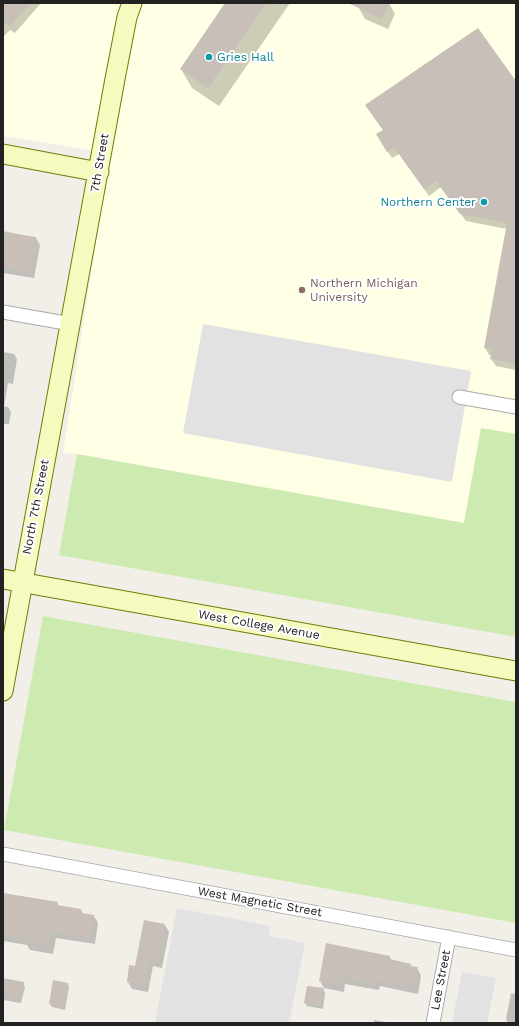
<!DOCTYPE html>
<style>
body{margin:0}
#map{position:relative;width:519px;height:1026px;overflow:hidden;background:#f2efe9;font-family:"Work Sans",sans-serif}
canvas{display:block}
.frame{position:absolute;inset:0;border:4px solid #222;pointer-events:none}
</style>
<div id="map">
<canvas width="519" height="1026"></canvas>
<div class="frame"></div>
</div>
<script>
const c = document.querySelector('canvas').getContext('2d');
c.lineJoin = 'round';
function fill(path, color) {
  c.fillStyle = color;
  c.fill(path, 'evenodd');
}
function trace(path, color, width, dash) {
  c.strokeStyle = color;
  c.lineWidth = width;
  c.lineCap = dash ? 'butt' : 'round';
  c.setLineDash(dash || []);
  c.stroke(path);
}
function label(font, color, halo, rows, align = 'center') {
  c.font = font + ' "Work Sans",sans-serif';
  c.lineWidth = 4;
  c.setLineDash([]);
  c.textBaseline = 'middle';
  c.strokeStyle = halo;
  c.fillStyle = color;
  for (const [text, x, y, turn = 0] of rows) {
    c.save();
    c.translate(x, y);
    c.rotate((+turn || 0) * Math.PI / 180);
    c.textAlign = isNaN(turn) ? turn : align;
    if (halo) c.strokeText(text, 0, 0);
    c.fillText(text, 0, 0);
    c.restore();
  }
}
const education = new Path2D(`
 M3 3H516V434L481 428 464 523 77 454 63 453 110 153 3 136Z`);
const grass = new Path2D(`
 M481 428 516 434V637L59 555 77 454 464 523Z
 M43 616 516 702V923L4 830Z`);
const parking = new Path2D(`
 M203 324 471 371 452 482 183 433Z
 M177 908 270 926 269 936 305 943 289 1023H155Z
 M462 972 496 978 487 1023H452Z`);
const shadow = new Path2D(`
 M3 3H41L15 33 10 30 3 37Z
 M226 3H290L219 106 192 88 181 69Z
 M361 3H389L395 14 388 29 365 19 359 8Z
 M516 83V370L496 366 491 359 492 355H489L485 348 507 229 466 221 441 187 429 196 399 154 392 158 381 142 383 130 371 113Z
 M3 231 36 238 40 245 34 278 3 273Z
 M3 352 14 354 17 359 13 384 8 383 4 406 8 407 11 412 9 424H3Z
 M3 894 57 903 59 906 81 910 83 914 94 916 98 923 95 944 56 938 53 954 30 950 27 945 3 941Z
 M165 925 169 932 162 968 153 966 148 992 132 989 128 982Z
 M390 957 392 961 410 965 412 967 417 968 421 976 418 994 380 986 379 990 345 984 344 992 324 988 320 981Z
 M3 979 23 983 25 987 21 1003 3 1000Z
 M67 984 69 987 65 1010 52 1007 50 1004Z
 M323 989 325 993 323 1009 307 1006 305 1003Z
 M511 993 516 994V1023H508L506 1019Z
 M374 1020 391 1023H374Z`);
const building = new Path2D(`
 M3 3H31L10 26 3 21Z
 M225 3H266L208 88 180 69Z
 M348 3H389L382 19Z
 M478 28 516 81V364L490 359 492 349 484 348 507 223 460 214 436 181 424 189 394 147 387 152 376 134 383 130 365 105Z
 M3 232 36 237 30 272 3 267Z
 M3 893 58 902 57 905 81 909V913L94 915 91 937 52 931 49 947 24 942 25 939 3 935Z
 M144 920 165 924 158 961 149 960 144 985 127 982 129 965 135 966Z
 M326 943 390 956V959L411 964V966L418 967 414 987 376 979 375 984 342 977 340 985 319 981Z
 M3 978 24 982 20 1000 3 997Z
 M53 980 68 983 64 1007 49 1004Z
 M307 986 324 988 321 1006 304 1003Z`);
const street = new Path2D(`
 M3 312 71 324
 M459 397 516 407
 M3 854 516 950
 M433 1023 449 937`);
const secondary = new Path2D(`
 M3 154 99 172
 M3 579 516 671
 M3 691 115 79 127 17 132 3`);
const markers = [
 [209,57,4,"#0f9aa8"],
 [484,202,4,"#0f9aa8"],
 [302,290,4,"#8d6e63"]
];
const cultureNames = [
 ["Gries Hall",217,57],
 ["Northern Center",476,202,"right"]
];
const streetNames = [
 ["7th Street",100,163,-80],
 ["North 7th Street",36,507,-79],
 ["West College Avenue",259,625,10],
 ["West Magnetic Street",260,902,10],
 ["Lee Street",441,980,-79]
];
const educationNames = [
 ["Northern Michigan",310,283],
 ["University",310,297]
];
fill(education, '#ffffe5');
fill(grass, '#cdebb0');
fill(parking, '#e2e2e2');
fill(shadow, '#0003');
fill(building, '#c7bfb8');
trace(street, '#a9a9a9', 15);
trace(secondary, '#707d05', 21);
trace(street, '#fff', 13);
trace(secondary, '#f7fabf', 19);
for (const [x, y, r, color] of markers) {
  const dot = new Path2D();
  dot.arc(x, y, r, 0, 2 * Math.PI);
  c.fillStyle = color;
  c.fill(dot);
  trace(dot, '#fff', 1.5);
}
label('12px', '#0d838f', '#fff', cultureNames, 'left');
label('12px', '#222', '#fff', streetNames);
label('12px', '#785e54', '#fff', educationNames, 'left');
</script>
